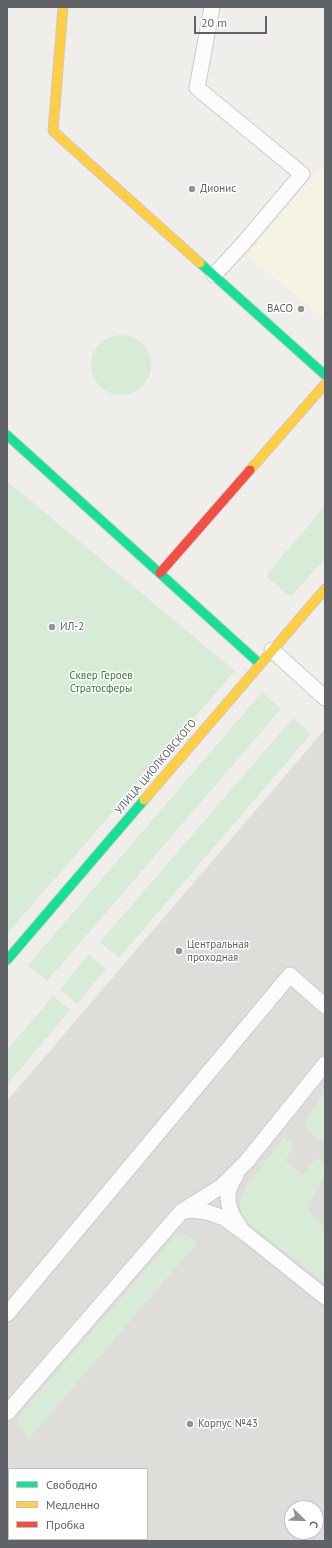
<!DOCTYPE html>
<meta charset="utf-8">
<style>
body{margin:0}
#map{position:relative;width:332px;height:1548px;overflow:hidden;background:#efeeea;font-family:"PT Sans",sans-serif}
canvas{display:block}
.frame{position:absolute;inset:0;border:8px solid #5f6368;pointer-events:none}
.legend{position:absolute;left:8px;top:1468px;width:140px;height:72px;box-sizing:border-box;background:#fff;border:1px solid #bfc1c3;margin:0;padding:5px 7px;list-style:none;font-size:12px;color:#5f6368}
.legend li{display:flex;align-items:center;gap:8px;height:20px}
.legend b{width:20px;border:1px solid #bfc1c3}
.north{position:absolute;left:284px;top:1500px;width:40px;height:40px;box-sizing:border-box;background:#fff;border:1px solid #bfc1c3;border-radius:50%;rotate:113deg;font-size:11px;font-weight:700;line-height:16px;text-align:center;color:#5f6368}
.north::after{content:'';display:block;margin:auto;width:14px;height:18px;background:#919496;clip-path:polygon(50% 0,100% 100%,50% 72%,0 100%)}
.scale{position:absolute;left:194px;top:16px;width:73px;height:18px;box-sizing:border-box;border:2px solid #5f6368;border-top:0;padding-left:5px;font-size:12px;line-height:14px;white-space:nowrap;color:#5f6368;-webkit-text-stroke:3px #fff;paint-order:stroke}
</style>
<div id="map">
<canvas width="332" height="1548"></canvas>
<div class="frame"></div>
<ul class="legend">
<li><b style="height:5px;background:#16e098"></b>Свободно</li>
<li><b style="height:5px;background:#ffcf43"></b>Медленно</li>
<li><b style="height:5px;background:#f24e42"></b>Пробка</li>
</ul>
<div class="north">С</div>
<div class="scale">20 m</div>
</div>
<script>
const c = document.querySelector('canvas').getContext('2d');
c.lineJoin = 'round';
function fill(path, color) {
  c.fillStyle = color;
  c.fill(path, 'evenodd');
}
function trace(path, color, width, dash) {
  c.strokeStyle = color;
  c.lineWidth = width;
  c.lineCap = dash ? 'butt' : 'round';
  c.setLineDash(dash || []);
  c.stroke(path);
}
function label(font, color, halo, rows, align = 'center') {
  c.font = font + ' "PT Sans",sans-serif';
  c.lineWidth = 3;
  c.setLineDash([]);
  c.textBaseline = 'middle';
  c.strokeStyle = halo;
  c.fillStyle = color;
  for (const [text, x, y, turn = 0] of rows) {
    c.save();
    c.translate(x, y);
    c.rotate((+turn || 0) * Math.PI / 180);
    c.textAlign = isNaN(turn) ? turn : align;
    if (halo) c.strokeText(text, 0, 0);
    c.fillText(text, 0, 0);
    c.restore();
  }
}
const commercial = new Path2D(`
 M325 162V320L247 255Z`);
const industrial = new Path2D(`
 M325 729V1541H7V1101ZM9 1469H147V1539H9ZM292 1508H316V1532H292Z`);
const green = new Path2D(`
 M91 365a30 30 0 1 1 60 0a30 30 0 1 1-60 0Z
 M7 481 235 671 7 934Z
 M325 506V558L291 597 268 578 267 574Z
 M262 692 281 709 47 981 28 965Z
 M293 718 311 734 119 958 100 942Z
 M89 954 106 969 77 1004 60 989Z
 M53 996 70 1010 7 1085V1050Z
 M325 1089V1144L307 1130 304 1123Z
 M284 1138 295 1146 285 1160 302 1175 317 1158 325 1164V1176L317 1188 309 1209 317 1221 325 1228V1279L322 1280 314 1274 254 1228 242 1216 240 1208V1199L247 1185Z
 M181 1233 198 1242 29 1439 18 1425V1417L176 1235Z`);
const lane = new Path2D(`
 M212 7 197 88 302 174 242 245 214 275
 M272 650 325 698
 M236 1176C222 1194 228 1211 240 1227
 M182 1211 193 1210 207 1212 224 1218 250 1237 325 1297
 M7 1314 290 975 325 1006
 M7 1413 182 1211 222 1186 247 1161 325 1064`);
const fast = new Path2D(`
 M200 263 325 375
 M7 435 260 664
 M7 960 144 800`);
const slow = new Path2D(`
 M63 7 53 131 200 263
 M250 470 325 384
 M144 800 325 589`);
const jam = new Path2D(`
 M160 573 250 470`);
const markers = [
 [192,189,4,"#919496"],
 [301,309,4,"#919496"],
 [52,627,4,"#919496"],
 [179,951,4,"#919496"],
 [190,1424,4,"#919496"]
];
const poiNames = [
 ["Дионис",200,189],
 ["ВАСО",293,309,"right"],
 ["ИЛ-2",60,627],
 ["Центральная",187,945],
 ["проходная",187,958],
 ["Корпус №43",198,1424]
];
const parkNames = [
 ["Сквер Героев",101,676],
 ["Стратосферы",101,689]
];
const streetNames = [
 ["УЛИЦА ЦИОЛКОВСКОГО",156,767,-50]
];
fill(commercial, '#f7f3e4');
fill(industrial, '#dfddda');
fill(green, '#d8ebd6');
trace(lane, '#cbcccc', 17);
trace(fast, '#cacacb', 11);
trace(slow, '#cacacb', 11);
trace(jam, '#cacacb', 11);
trace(lane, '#fdfcfc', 15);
trace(fast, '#16e098', 9);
trace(slow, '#ffcf43', 9);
trace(jam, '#f24e42', 9);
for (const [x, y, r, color] of markers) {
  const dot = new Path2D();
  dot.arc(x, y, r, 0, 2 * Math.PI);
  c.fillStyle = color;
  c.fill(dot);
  trace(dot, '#fff', 1.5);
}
label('11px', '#5f6368', '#fff', poiNames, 'left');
label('11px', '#348238', '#fff', parkNames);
label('11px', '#5f6368', '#fff', streetNames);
</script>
